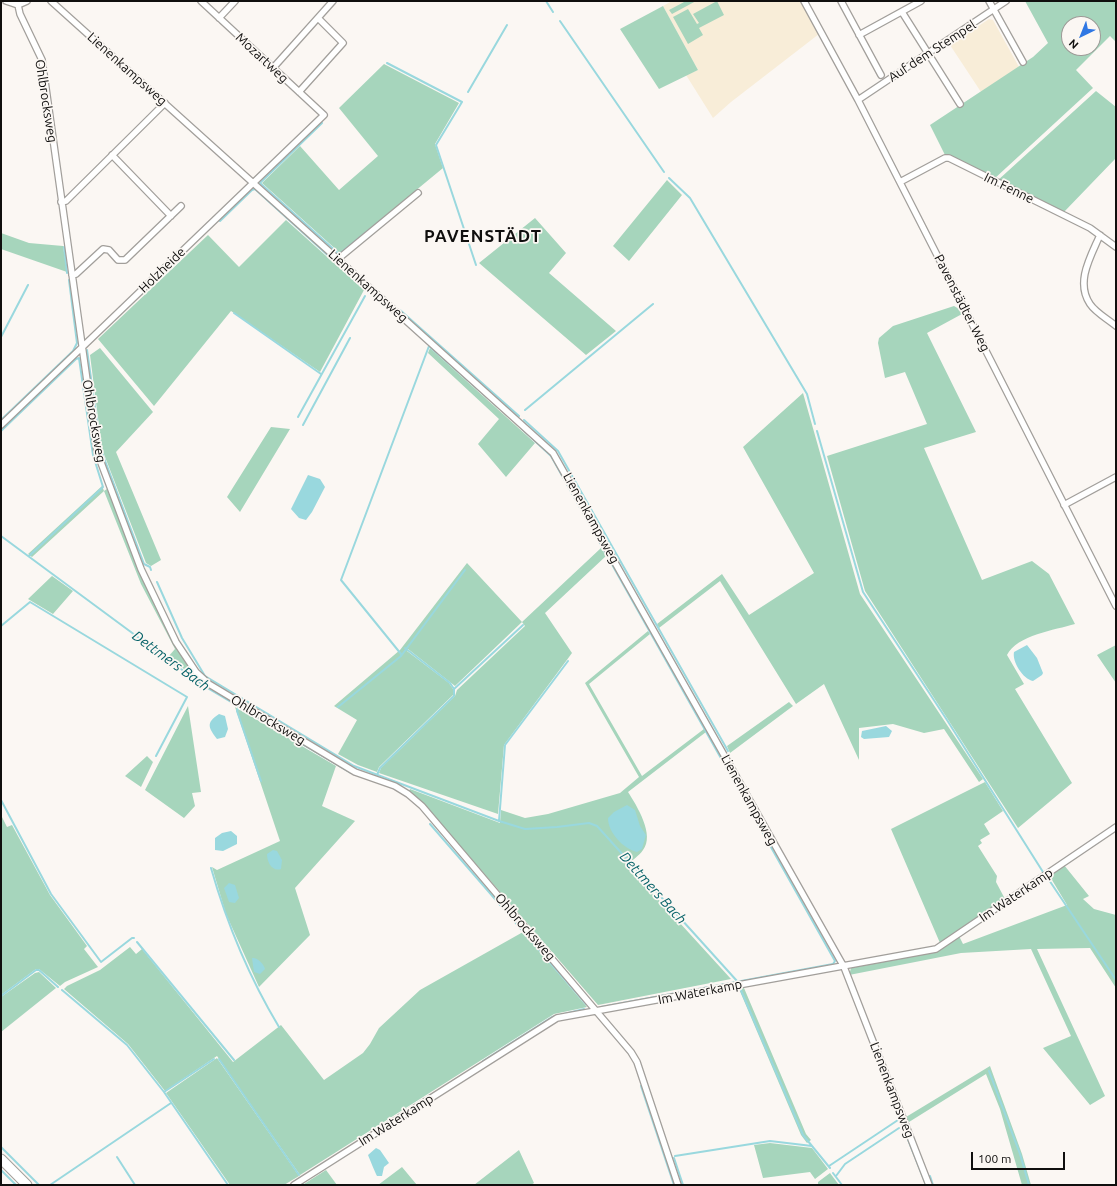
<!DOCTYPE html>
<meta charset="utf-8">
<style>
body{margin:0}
#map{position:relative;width:1117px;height:1186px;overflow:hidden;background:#fbf7f3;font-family:Ubuntu,sans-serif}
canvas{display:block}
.frame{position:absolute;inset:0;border:2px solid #100f0e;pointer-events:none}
.north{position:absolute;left:1061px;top:16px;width:40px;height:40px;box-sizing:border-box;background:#fbf7f3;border:1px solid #9d9a97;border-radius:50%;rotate:223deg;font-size:11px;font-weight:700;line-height:16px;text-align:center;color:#100f0e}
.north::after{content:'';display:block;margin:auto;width:14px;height:18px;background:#2f77e3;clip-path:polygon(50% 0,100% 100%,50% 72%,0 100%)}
.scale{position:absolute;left:971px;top:1152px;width:94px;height:18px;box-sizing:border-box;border:2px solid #100f0e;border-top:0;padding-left:5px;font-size:12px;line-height:14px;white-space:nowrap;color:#100f0e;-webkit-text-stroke:3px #fbf7f3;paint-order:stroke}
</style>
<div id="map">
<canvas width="1117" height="1186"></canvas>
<div class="frame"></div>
<div class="north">N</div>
<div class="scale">100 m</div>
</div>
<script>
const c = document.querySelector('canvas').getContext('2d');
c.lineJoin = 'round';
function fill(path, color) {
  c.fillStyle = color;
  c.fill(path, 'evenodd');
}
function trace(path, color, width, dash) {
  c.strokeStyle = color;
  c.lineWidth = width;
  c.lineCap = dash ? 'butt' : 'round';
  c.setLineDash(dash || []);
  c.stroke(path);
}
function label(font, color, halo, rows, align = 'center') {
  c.font = font + ' Ubuntu,sans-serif';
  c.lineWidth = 3.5;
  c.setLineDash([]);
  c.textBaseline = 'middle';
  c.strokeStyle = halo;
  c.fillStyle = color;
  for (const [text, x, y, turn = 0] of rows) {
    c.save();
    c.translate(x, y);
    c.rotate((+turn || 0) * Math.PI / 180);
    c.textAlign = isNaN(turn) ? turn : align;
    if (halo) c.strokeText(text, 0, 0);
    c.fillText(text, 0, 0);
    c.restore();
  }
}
const education = new Path2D(`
 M672 1H800L819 34 731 102 713 118 686 75 698 70 663 6Z
 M989 19 993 20 1019 67 981 92 950 45Z`);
const green = new Path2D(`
 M686 1H696L672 14 669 10Z
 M717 1 724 15 699 28 703 35 688 44 673 17 688 9 697 24 699 23 693 14Z
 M1025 1H1116V42L1110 36 1076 70 1093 88 994 179 945 155 930 125 1033 57 1048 43ZM1069 24H1093V48H1069Z
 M663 6 698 70 659 89 620 29Z
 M384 64 459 103 435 144 443 168 340 253 262 183 300 146 339 190 378 156 339 108Z
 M1096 91 1116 107V158L1063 213 997 181Z
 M667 180 682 195 629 261 613 246Z
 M535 218 566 253 549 273 616 331 586 355 479 263Z
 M286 220 364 290 320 372 231 311 154 406 98 339 208 235 239 267Z
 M1 233 29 243 63 246 67 272 1 249Z
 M954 306 959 309 962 314 927 333 976 432 924 448 982 580 1032 561 1049 574 1075 624C1055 630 1017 635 1007 655L1024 684 1015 689 1072 783 1018 828 865 591 827 456 927 424 905 372 885 378 878 343 879 338 893 326Z
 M100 348 153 412 116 452 161 560 151 566 146 563 102 449 90 355Z
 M430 348 535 443 506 477 478 444 499 419 428 353Z
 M803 393 860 594 983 779 979 782 944 729 924 733 893 724 859 728V760L824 684 796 704 720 581 659 628 657 624 722 574 749 615 814 573 743 447Z
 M271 427 290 429 240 512 227 497Z
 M102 486 104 491 107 489 139 569 197 676 196 678 168 657 175 649 141 584 104 491 32 557 28 554Z
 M601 548 606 556 545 613 572 653 504 745 498 814 379 773 381 768 455 696 457 690 525 626 522 622 455 686 408 649 407 651 449 683 453 689V695L379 767 377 772 358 765 338 754 357 720 334 706 400 650 467 563 522 622Z
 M52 576 73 591 53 614 28 599Z
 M648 631 650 634 589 684 642 776 704 729 706 732 628 792C637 806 655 835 643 850 639 856 632 860 627 865L731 979 598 1005 423 803 409 791 410 789 500 823 501 810 525 818 548 814 620 793 639 777 585 683Z
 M1116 645V683L1097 655Z
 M789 702 793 706 730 753 727 746Z
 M188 706 201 792 192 793 195 806 184 818 145 790Z
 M235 707 336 766 322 806 355 821 295 888 310 935 259 987 226 914 212 867 217 870 280 841Z
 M147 756 153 762 141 787 125 776Z
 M985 782 1003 811 984 824 990 834 980 840 982 843 978 846 997 876 996 882 1005 899 940 943 891 829Z
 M1 815 7 827 12 825 50 895 87 946 84 949 98 967 65 982 60 986 39 969H36L1 995Z
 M1064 865 1089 896 1083 899 1094 909 1116 915V988L1090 948 1037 949 1105 1096 1090 1105 1043 1048 1071 1036 1031 949 961 953 849 975 851 968 937 952 959 936 963 944 1067 905 1049 875Z
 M523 932 587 1007 554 1014 300 1175 217 1056 165 1091 128 1044 64 989 67 986 100 970 130 947 136 954 142 949 233 1062 281 1025 324 1080 363 1053 370 1044 379 1028 420 990Z
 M39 972 56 988 1 1032V997L35 973Z
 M744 988 806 1134 811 1140 807 1143 801 1135 739 989Z
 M217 1058 299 1176 284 1185H230L166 1093Z
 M990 1066 1022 1154 1031 1185H1022L1000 1109 986 1074 909 1122 906 1117Z
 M770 1143 812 1148 828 1169 815 1179 810 1172 763 1178 754 1145Z
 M519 1150 534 1183 531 1185H474Z
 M402 1167 417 1185H378Z
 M326 1170 337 1185H304V1184Z
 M830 1173 839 1185H818V1182Z`);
const water = new Path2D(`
 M308 475 320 479 325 487 312 512 306 520 299 518 291 509Z
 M1027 645 1037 658 1043 673 1042 675 1033 681C1023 679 1012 662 1014 652Z
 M219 714 225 716 228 729 225 737 217 739C209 728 205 723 219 714Z
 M886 726 892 731 889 737 864 739 861 737 862 731Z
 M627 805 635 810 640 826 646 835 642 849 637 852C624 849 608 833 608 818L614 812Z
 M231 831 237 836V844L223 851 215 850V838L222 833Z
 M273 850 277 851 282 860 281 869C272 872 267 862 267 854Z
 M229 883 235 885 239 898 235 903 229 902 224 888Z
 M252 958C257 957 264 964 265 969L260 974 254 972Z
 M376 1148 380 1150 389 1163 384 1167 382 1176H377C375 1172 370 1160 368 1155Z`);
const stream = new Path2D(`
 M546 1 553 12
 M560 21 664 172
 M387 63 462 102 436 145 476 265
 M468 92 507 25
 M322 123 260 183 339 254 385 217
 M669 178 690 198 807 394 815 424
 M220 221 252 190 255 189 365 289
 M64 247 67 273
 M400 310 519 416
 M234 313 321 374
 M1 337 28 285
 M87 350 101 450 144 564 150 567 151 570
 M525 410 653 304
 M298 417 365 296
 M1 420 73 351 77 343 69 280
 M524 420 558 451 728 751
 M303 425 350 338
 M521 428 551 456 835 961 833 964 601 1007
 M1 431 76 359 79 358 93 455 103 487 29 556
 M817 431 863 592 947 720 1043 872
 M1 536 204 686 351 773
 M157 582 182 638 205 676 354 766 499 821 525 829 557 827 589 823 597 826 737 981 803 1135 830 1168
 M1 626 30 602 187 697 156 756
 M401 654 341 580 429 346 515 422
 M454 689 523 625
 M239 707 237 711 261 781
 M338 707 401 656 465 570
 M377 775 380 768 454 696V689L450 683 405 648
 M1 800 51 894 101 962 132 938H134
 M499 821 505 745 568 661
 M430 824 586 1004
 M211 868C227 924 249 977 279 1027
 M1047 877 1116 980
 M137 942 234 1060
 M62 990 127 1045 164 1092 228 1185
 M1 996 36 970H39L58 987
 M219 1059 299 1175
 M483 1061 552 1017 584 1009
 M989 1071 1020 1154 1029 1185
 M641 1086 674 1185
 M164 1092 214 1059
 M905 1132 926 1185
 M1 1147 39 1185
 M675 1156 770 1141 812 1146
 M117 1157 135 1185
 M674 1158 683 1185
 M829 1166 898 1120
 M1 1170 16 1185
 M833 1173 842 1185
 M836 1176 845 1164 899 1128
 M930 1176 933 1185
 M303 1184V1185
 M50 1185 171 1103`);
const street = new Path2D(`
 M6 1 18 5 27 1
 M51 1 553 453 844 967 929 1185
 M804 1 858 100 1116 606
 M841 1 881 75
 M989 1 1023 62
 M18 5 20 14 42 60 97 452 141 569 176 642 196 672 209 684 355 772 395 786 408 794 422 806 631 1052 637 1062 678 1185
 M902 12 960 104
 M219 18 235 1
 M859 35 921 1
 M273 68 333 1
 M299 92 343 43 318 18
 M858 100 1006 1
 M112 155 171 216
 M900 182 945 158H949L1090 228 1116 247
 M61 202 66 201 165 103
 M1100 235C1091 256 1075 282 1090 304 1096 313 1108 319 1116 326
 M338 259 418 193
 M72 275 76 274 103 249 109 250 118 260H125L181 206
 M1 425 324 115 201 1
 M1064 505 1116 477
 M294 1185 557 1018 936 949 1116 827`);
const primary = new Path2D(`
 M1 1159 27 1185`);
const streetNames = [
 ["Auf dem Stempel",932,51,-33],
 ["Mozartweg",262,58,43],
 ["Lienenkampsweg",127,69,42],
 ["Ohlbrocksweg",46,101,81],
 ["Im Fenne",1009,188,26],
 ["Holzheide",162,270,-44],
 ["Lienenkampsweg",368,286,42],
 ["Pavenstädter Weg",962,303,63],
 ["Ohlbrocksweg",94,421,80],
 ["Lienenkampsweg",591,518,61],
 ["Ohlbrocksweg",268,720,31],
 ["Lienenkampsweg",749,800,61],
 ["Im Waterkamp",1016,895,-34],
 ["Ohlbrocksweg",525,927,49],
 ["Im Waterkamp",700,992,-11],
 ["Lienenkampsweg",892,1090,69],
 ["Im Waterkamp",396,1120,-32]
];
const waterNames = [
 ["Dettmers Bach",171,661,36],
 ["Dettmers Bach",653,888,48]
];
const districtNames = [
 ["PAVENSTÄDT",483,236]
];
fill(education, '#f8edd8');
fill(green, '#a6d5bc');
fill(water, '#99d8de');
trace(stream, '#99d8de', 2);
trace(street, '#a29f9b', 8);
trace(primary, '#a29f9b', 11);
trace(street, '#fff', 5.5);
trace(primary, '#fff', 9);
label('13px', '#100f0e', '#fbf7f3', streetNames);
label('italic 14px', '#066268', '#fbf7f3', waterNames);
c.letterSpacing = '1px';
label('bold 17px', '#100f0e', '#fbf7f3', districtNames);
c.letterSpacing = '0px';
</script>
